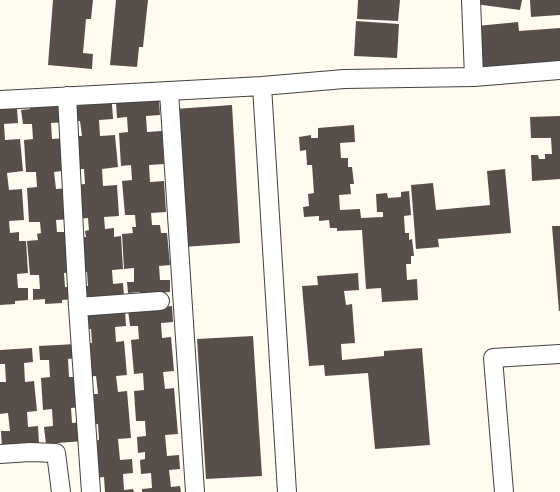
<!DOCTYPE html>
<style>
body{margin:0}
canvas{display:block;background:#fffcef}
</style>
<canvas width="560" height="492"></canvas>
<script>
const c = document.querySelector('canvas').getContext('2d');
c.lineJoin = 'round';
function fill(path, color) {
  c.fillStyle = color;
  c.fill(path, 'evenodd');
}
function trace(path, color, width, dash) {
  c.strokeStyle = color;
  c.lineWidth = width;
  c.lineCap = dash ? 'butt' : 'round';
  c.setLineDash(dash || []);
  c.stroke(path);
}
const building = new Path2D(`
 M53 0H93L91 19H86L83 53 93 54 92 69 48 65Z
 M116 0H148L143 47H139L137 67 110 65Z
 M358 0H400L398 21 357 19Z
 M475 0H522L520 10 475 4Z
 M530 0H560V15L531 17Z
 M356 21 399 24 397 58 354 56Z
 M518 22 519 31 560 28V64L480 70 477 26Z
 M127 98 159 100 160 115 146 116 147 132 162 131 164 164 149 165 150 182 164 181 166 212 151 213 152 225H160L161 233H167L170 265 159 266 160 280H170V292L157 293 140 297V292L128 293 127 282H134V268L124 269 122 234 133 233 132 227H136L135 215H125L122 181 132 180 131 165 121 166 119 133 128 132 127 117 117 118 116 103 127 102Z
 M103 99V104H112L113 119 99 120 100 136 115 135 118 167 102 169 103 186 117 185 119 216 104 217 105 229 114 228V237L121 236 123 269 112 270 113 284 123 283 124 296 94 301 93 296 81 297V286H88L87 272H78L75 238 86 237 85 231 89 230 88 218 78 219 75 185 85 184 84 169H74L72 136H82L80 121H71L70 107 79 106 78 101Z
 M55 102V107H64L65 122 51 123 52 139 67 138 70 170 54 172 56 189 69 188 71 219 56 220 57 232H66L75 272 64 273 65 287H75L76 299 62 300V303L45 304V299L33 300V289H40L39 275H30L27 241 38 240 37 234 41 233 40 222H29L27 188 37 187 36 172H26L24 140 33 139 32 124H23L21 110 30 109V104Z
 M0 104 17 108 18 123 4 124 5 140 20 139 23 171 7 173 9 190 22 189 24 220 9 221 10 233 19 232V241H26L28 273 17 274 18 288H28V300L15 301V304L0 305Z
 M232 105 240 243 183 247 175 109Z
 M560 116V179L532 181 531 155H538L539 159H545V154H552L551 138H531L530 117Z
 M354 125 355 142 340 143 341 158H348V167H352L354 184H350L351 194 339 195 340 210 360 209 361 218 383 217V212H377L376 194 387 193 388 198 401 197V192L409 191 411 215 404 216 405 233H409V240L412 239 414 256H411V264H406L407 280 417 279 418 300 382 302 381 288 366 289 362 230 337 231V228H330L329 220 319 221V216L304 217 303 207 309 206 308 194 314 193 312 165H307L306 150 300 151 299 137 311 135V138H318V128Z
 M505 169 511 233 438 239 439 247 416 249 411 185 433 183 436 210 490 205 487 171Z
 M552 226H560V311H559Z
 M358 273 359 290 344 291 346 305 352 304 355 343 341 344 342 360 384 356V351L422 348 430 445 375 449 368 373 325 376 324 365 309 366 302 286 318 285 317 276Z
 M172 306 173 322 161 323 162 338 171 337 174 371 163 372 165 389 174 388 178 434 165 435 167 456 179 455 180 469 169 470 171 487 180 486 181 492H142V489L152 488 151 473 141 474 140 460 145 459V452L138 453 137 437 146 436 145 421H136L134 391 144 390 143 373 134 374 131 340 139 339 138 326H130L128 310Z
 M125 310 126 326 115 327 116 342 124 341 127 375 116 376 118 392 127 391 131 438 118 439 120 460 132 459 133 473 123 474 124 490 133 489 134 492H105L104 477 94 478 93 464 98 463V456L92 457 90 441 99 440 98 424 90 425 87 394H98L96 376 86 377 84 343H92L91 329 83 330 81 314Z
 M253 336 262 476 206 479 197 339Z
 M76 344 77 358 68 359 69 377H78L81 407 71 408 72 423 82 422 83 441 46 444 44 427 53 426 52 409 43 410 41 378 50 377 49 360H40L39 346Z
 M32 348 33 362 24 363 25 382 34 381 37 411 27 412 28 427 38 426 39 445 2 448 1 431H10L8 413 0 414V382H6L5 364H0V350Z`);
const street = new Path2D(`
 M471 0 474 77
 M262 86 287 492
 M169 92 195 492
 M67 96 78 307 91 492
 M0 100 262 86 344 79 474 77 560 70
 M78 307 160 301
 M0 454 30 452 56 453 61 492
 M504 492 493 358 560 354`);
fill(building, '#584f4a');
trace(street, '#414141', 20);
trace(street, '#fff', 18);
</script>
